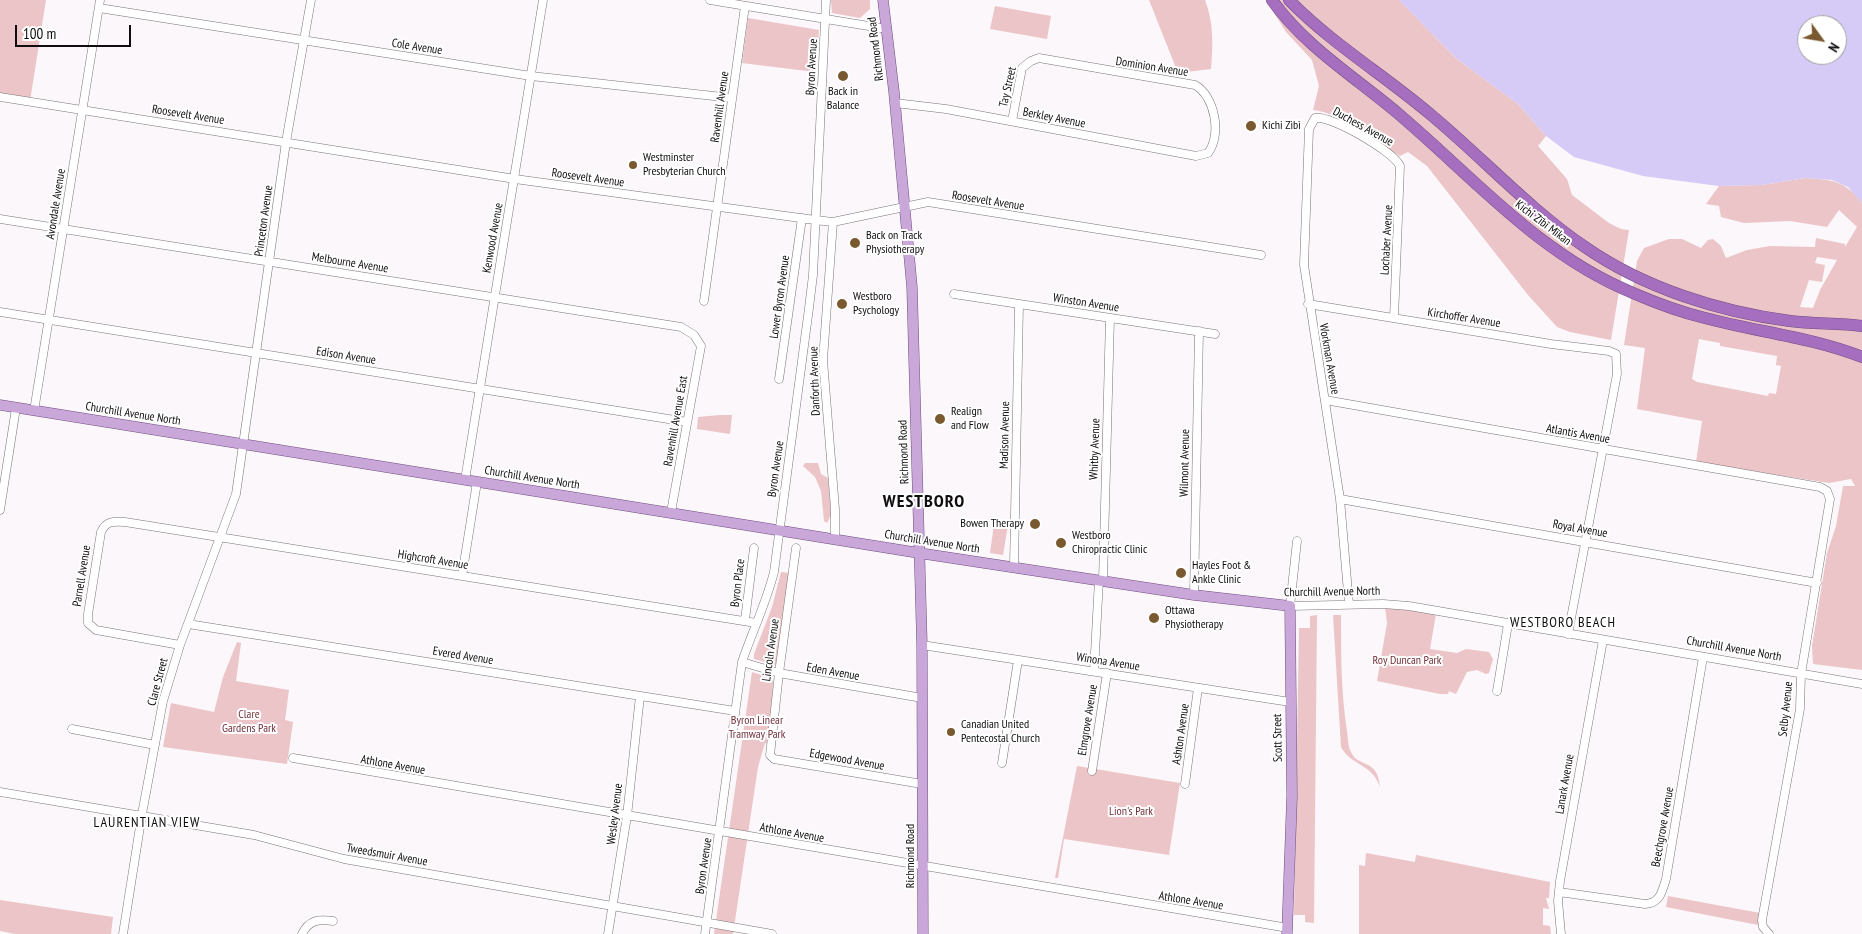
<!DOCTYPE html>
<meta charset="utf-8">
<style>
body{margin:0}
#map{position:relative;width:1862px;height:934px;overflow:hidden;background:#fbf7fa;font-family:"PT Sans Narrow",sans-serif}
canvas{display:block}
.north{position:absolute;left:1797px;top:15px;width:50px;height:50px;box-sizing:border-box;background:#fff;border:1px solid #9f9e9f;border-radius:50%;rotate:122deg;font-size:14px;font-weight:700;line-height:20px;text-align:center;color:#0f0d0e}
.north::after{content:'';display:block;margin:auto;width:18px;height:22px;background:#7a5930;clip-path:polygon(50% 0,100% 100%,50% 72%,0 100%)}
.scale{position:absolute;left:15px;top:25px;width:116px;height:22px;box-sizing:border-box;border:2px solid #0f0d0e;border-top:0;padding-left:6px;font-size:15px;line-height:18px;white-space:nowrap;color:#0f0d0e;-webkit-text-stroke:4px #fff;paint-order:stroke}
</style>
<div id="map">
<canvas width="1862" height="934"></canvas>
<div class="north">N</div>
<div class="scale">100 m</div>
</div>
<script>
const c = document.querySelector('canvas').getContext('2d');
c.lineJoin = 'round';
function fill(path, color) {
  c.fillStyle = color;
  c.fill(path, 'evenodd');
}
function trace(path, color, width, dash) {
  c.strokeStyle = color;
  c.lineWidth = width;
  c.lineCap = dash ? 'butt' : 'round';
  c.setLineDash(dash || []);
  c.stroke(path);
}
function label(font, color, halo, rows, align = 'center') {
  c.font = font + ' "PT Sans Narrow",sans-serif';
  c.lineWidth = 4;
  c.setLineDash([]);
  c.textBaseline = 'middle';
  c.strokeStyle = halo;
  c.fillStyle = color;
  for (const [text, x, y, turn = 0] of rows) {
    c.save();
    c.translate(x, y);
    c.rotate((+turn || 0) * Math.PI / 180);
    c.textAlign = isNaN(turn) ? turn : align;
    if (halo) c.strokeText(text, 0, 0);
    c.fillText(text, 0, 0);
    c.restore();
  }
}
const green = new Path2D(`
 M0 0H46L30 101 0 97Z
 M831 0H870V9L860 18 832 13Z
 M1149 0H1205C1214 24 1213 44 1211 69L1178 73Z
 M1266 0H1399L1457 59 1518 104 1546 136 1538 146 1567 179 1572 195 1609 223 1621 229 1629 230 1611 340 1570 332 1557 327 1528 295 1427 166 1408 152 1400 156C1377 142 1339 112 1313 110L1319 86 1312 60 1286 32Z
 M995 6 1051 16 1047 39 990 29Z
 M748 18 819 30 815 72 742 63Z
 M1805 178C1832 180 1845 180 1862 203V670L1813 664 1812 646 1827 553 1836 526 1843 486H1855L1851 479 1829 483 1696 462 1702 421 1637 409 1645 348 1624 345 1637 261 1644 248 1669 239H1682L1701 248 1708 240 1713 239 1721 246 1726 258 1747 250 1770 246 1815 247 1816 238 1845 244V247L1857 227 1839 210 1827 227 1790 221 1744 223 1721 217 1719 206 1706 204 1719 186 1762 185ZM1817 257 1837 260 1820 290 1813 308 1800 307 1809 280 1822 282 1825 265 1815 263ZM1699 339 1720 343V346L1777 356 1776 365 1781 366 1776 394 1769 393 1768 396 1697 382 1692 379Z
 M720 415H732L730 434 697 429 698 417Z
 M805 463H818L821 474 828 478 831 515 827 523 824 521 821 491 815 477 803 466Z
 M994 524 1008 525 1003 555 990 553Z
 M781 572 790 573 776 665 754 659V654L772 607Z
 M1385 607 1436 614 1430 649 1457 653 1466 649 1489 652 1493 659 1489 673 1486 674 1477 670 1467 672 1456 694 1449 691 1448 694H1440L1377 681 1387 623Z
 M1317 615 1314 923 1305 922V915H1294L1299 628H1310V616Z
 M1333 615H1341C1341 653 1341 693 1347 731 1348 737 1348 745 1350 750 1358 770 1377 756 1380 787 1372 763 1352 767 1341 747Z
 M237 642 241 643 236 681 289 690 285 720 293 722 287 764 163 747 171 703 214 712 223 677Z
 M752 672 771 678 773 681 771 744 765 743 758 767 733 934H714Z
 M1077 766 1180 783 1169 855 1064 839 1058 878H1055Z
 M1366 853 1415 862 1416 855 1550 882 1549 898H1546L1549 909 1543 908V925L1550 926 1551 934H1359V865L1365 866Z
 M1668 896 1760 913 1758 925 1666 907Z
 M0 900 113 917 111 934H15L0 931Z`);
const water = new Path2D(`
 M1399 0H1862V203L1848 187 1832 180 1805 178 1762 185 1719 186 1643 176 1574 157 1546 136 1518 104 1457 59ZM1807 25H1837V55H1807Z`);
const minor = new Path2D(`
 M710 0 887 29
 M99 8 531 76 732 98
 M0 97 515 179 815 220 833 222 928 202 1261 255
 M895 103 946 109 1196 156 1208 153C1222 135 1215 96 1195 85L1039 58 1031 61 1022 68 1012 121
 M0 219 681 327 694 335 701 346 671 512
 M833 222 823 360 835 509V538
 M954 294 1215 334
 M704 301 745 6
 M1308 304 1551 344 1609 351 1616 354 1617 374 1568 634
 M0 312 687 422
 M779 379 802 218
 M1325 400 1820 487 1827 491 1830 499 1801 674 1800 709 1762 920 1763 927 1769 934
 M34 411 100 0
 M465 480 543 0
 M1340 499 1817 583
 M0 510 16 408
 M1297 541 1290 606 1383 604 1409 606 1862 684
 M796 548 779 673 770 755 774 759 922 784
 M1014 567 1019 304
 M462 576 477 482
 M1103 581 1110 318
 M1194 595 1199 331
 M1349 604 1340 499 1304 265 1309 129 1315 118C1330 115 1393 151 1400 166L1394 318
 M745 620 754 548
 M188 624 735 711
 M180 645 96 630 88 623V614L101 532C106 521 113 521 125 522L756 623
 M922 645 1290 702
 M742 662 779 673 922 698
 M1094 671 1099 580
 M1497 691 1508 624
 M72 729 155 745
 M293 758 1288 928
 M1002 763 1018 660
 M1092 771 1107 673
 M1185 784 1198 688
 M0 792 254 835 344 859 772 934
 M1559 892 1645 904C1660 903 1662 892 1666 879L1703 657
 M123 934 142 814 163 701 180 645 236 494 286 142 311 0
 M302 934C309 920 318 919 333 921
 M608 934 627 816 640 696
 M705 934 742 662C752 632 766 604 774 572L809 308 813 275 826 0
 M1561 934 1558 901 1560 881 1603 640`);
const major = new Path2D(`
 M883 0 894 92 912 287 922 645 923 934
 M0 405 919 553 1194 595 1290 606 1292 796 1287 934`);
const highway = new Path2D(`
 M1272 0C1305 47 1358 79 1401 116 1476 180 1540 255 1633 293 1656 303 1680 312 1705 318 1757 332 1811 337 1862 357
 M1289 0C1331 43 1384 75 1430 114 1482 157 1529 209 1585 247 1644 288 1720 312 1790 321 1814 324 1838 323 1862 326`);
const markers = [
 [843,76,6,"#7a5930"],
 [1251,126,6,"#7a5930"],
 [633,165,5,"#7a5930"],
 [855,243,6,"#7a5930"],
 [842,304,6,"#7a5930"],
 [940,419,6,"#7a5930"],
 [1035,524,6,"#7a5930"],
 [1061,543,6,"#7a5930"],
 [1181,573,6,"#7a5930"],
 [1154,618,6,"#7a5930"],
 [951,732,5,"#7a5930"]
];
const streetNames = [
 ["Cole Avenue",417,47,9],
 ["Richmond Road",876,49,-97],
 ["Byron Avenue",812,67,-87],
 ["Dominion Avenue",1152,67,9],
 ["Tay Street",1008,87,-77],
 ["Ravenhill Avenue",720,107,-82],
 ["Roosevelt Avenue",188,115,9],
 ["Berkley Avenue",1054,118,11],
 ["Duchess Avenue",1363,127,29],
 ["Roosevelt Avenue",588,178,8],
 ["Roosevelt Avenue",988,201,9],
 ["Avondale Avenue",56,204,-81],
 ["Princeton Avenue",264,221,-82],
 ["Kichi Zībī Mīkan",1543,223,37],
 ["Kenwood Avenue",493,238,-80],
 ["Lochaber Avenue",1387,240,-87],
 ["Melbourne Avenue",350,263,9],
 ["Lower Byron Avenue",780,297,-82],
 ["Winston Avenue",1086,303,9],
 ["Kirchoffer Avenue",1464,318,9],
 ["Edison Avenue",346,356,9],
 ["Workman Avenue",1329,359,80],
 ["Danforth Avenue",815,381,-92],
 ["Churchill Avenue North",133,414,9],
 ["Ravenhill Avenue East",676,421,-80],
 ["Atlantis Avenue",1578,434,10],
 ["Madison Avenue",1005,435,-89],
 ["Whitby Avenue",1095,449,-88],
 ["Richmond Road",904,452,-92],
 ["Wilmont Avenue",1185,463,-89],
 ["Byron Avenue",776,469,-82],
 ["Churchill Avenue North",532,478,9],
 ["Royal Avenue",1580,529,10],
 ["Churchill Avenue North",932,542,9],
 ["Highcroft Avenue",433,560,9],
 ["Parnell Avenue",82,576,-81],
 ["Byron Place",738,583,-83],
 ["Churchill Avenue North",1332,592,-1],
 ["Churchill Avenue North",1734,649,10],
 ["Lincoln Avenue",771,650,-82],
 ["Evered Avenue",463,656,9],
 ["Winona Avenue",1108,662,9],
 ["Eden Avenue",833,672,10],
 ["Clare Street",158,682,-75],
 ["Selby Avenue",1786,709,-84],
 ["Elmgrove Avenue",1088,720,-81],
 ["Ashton Avenue",1181,734,-82],
 ["Scott Street",1278,738,-91],
 ["Edgewood Avenue",847,760,10],
 ["Athlone Avenue",393,765,10],
 ["Lanark Avenue",1565,784,-80],
 ["Wesley Avenue",615,814,-83],
 ["Beechgrove Avenue",1663,827,-80],
 ["Athlone Avenue",792,833,10],
 ["Tweedsmuir Avenue",387,855,10],
 ["Richmond Road",911,856,-90],
 ["Byron Avenue",704,866,-82],
 ["Athlone Avenue",1191,901,9]
];
const poiNames = [
 ["Back in",843,92,"center"],
 ["Balance",843,106,"center"],
 ["Kichi Zìbì",1262,126],
 ["Westminster",643,158],
 ["Presbyterian Church",643,172],
 ["Back on Track",866,236],
 ["Physiotherapy",866,250],
 ["Westboro",853,297],
 ["Psychology",853,311],
 ["Realign",951,412],
 ["and Flow",951,426],
 ["Bowen Therapy",1024,524,"right"],
 ["Westboro",1072,536],
 ["Chiropractic Clinic",1072,550],
 ["Hayles Foot &",1192,566],
 ["Ankle Clinic",1192,580],
 ["Ottawa",1165,611],
 ["Physiotherapy",1165,625],
 ["Canadian United",961,725],
 ["Pentecostal Church",961,739]
];
const parkNames = [
 ["Roy Duncan Park",1407,661],
 ["Clare",249,715],
 ["Gardens Park",249,729],
 ["Byron Linear",757,721],
 ["Tramway Park",757,735],
 ["Lion's Park",1131,812]
];
const neighbourhoodNames = [
 ["WESTBORO BEACH",1563,623],
 ["LAURENTIAN VIEW",147,823]
];
const districtNames = [
 ["WESTBORO",924,502]
];
fill(green, '#ecc5c8');
fill(water, '#d5cbf6');
trace(minor, '#787477', 9);
trace(major, '#704c81', 11);
trace(highway, '#704c81', 12);
trace(minor, '#fff', 8);
trace(major, '#c9a8d9', 10);
trace(highway, '#a56ebf', 11);
for (const [x, y, r, color] of markers) {
  const dot = new Path2D();
  dot.arc(x, y, r, 0, 2 * Math.PI);
  c.fillStyle = color;
  c.fill(dot);
  trace(dot, '#fff', 2);
}
label('12px', '#0f0d0e', '#fff', streetNames);
label('12px', '#0f0d0e', '#fff', poiNames, 'left');
label('12px', '#71313b', '#fff', parkNames);
c.letterSpacing = '1px';
label('14px', '#0f0d0e', '#fff', neighbourhoodNames);
c.letterSpacing = '0px';
c.letterSpacing = '1px';
label('bold 18px', '#0f0d0e', '#fff', districtNames);
c.letterSpacing = '0px';
</script>
